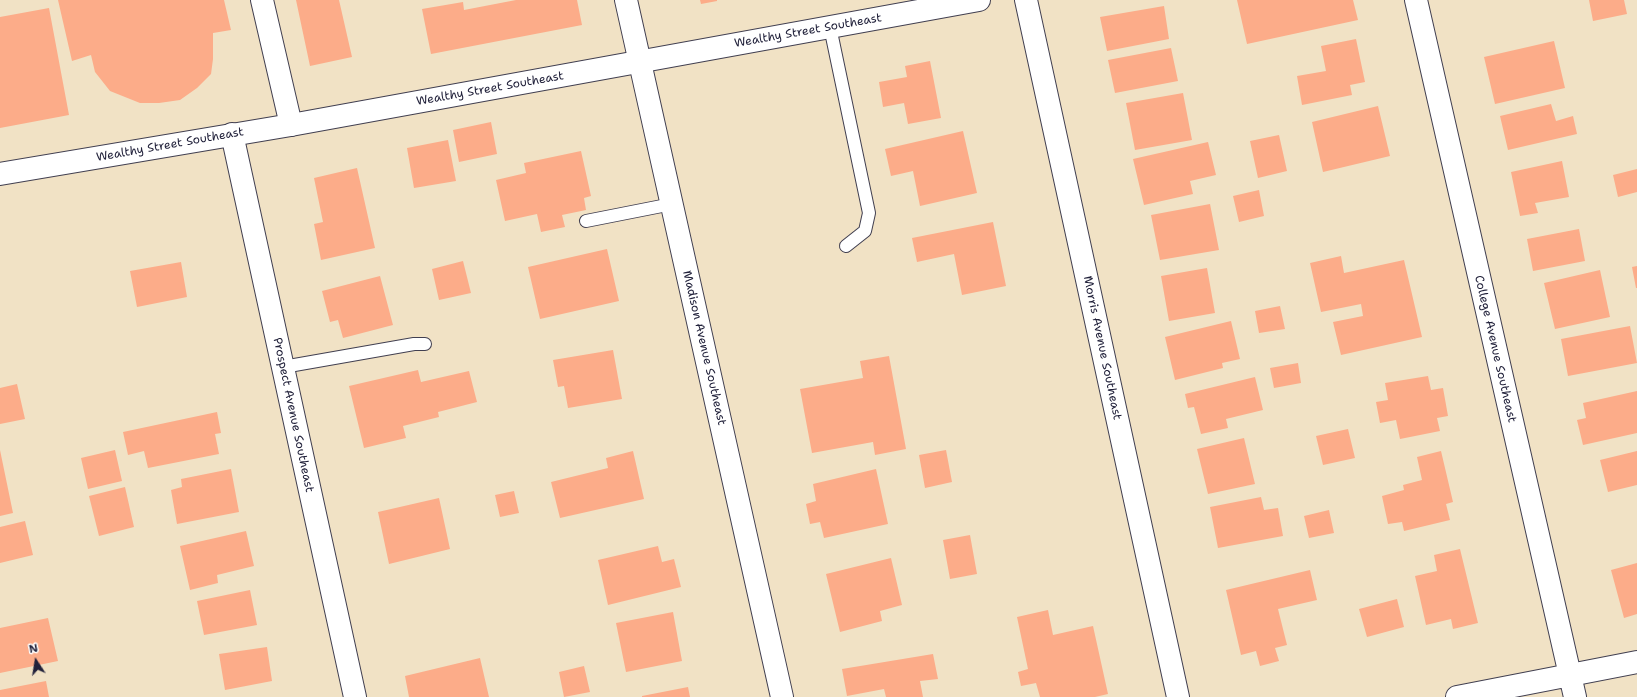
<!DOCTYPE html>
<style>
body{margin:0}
#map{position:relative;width:1637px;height:697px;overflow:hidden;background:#f1e2c5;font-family:"Shantell Sans",sans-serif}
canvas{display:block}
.north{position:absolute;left:16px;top:641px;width:40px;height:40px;-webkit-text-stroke:3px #fff;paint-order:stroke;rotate:348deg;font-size:11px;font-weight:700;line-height:16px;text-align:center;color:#22223b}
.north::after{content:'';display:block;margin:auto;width:14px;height:18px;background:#22223b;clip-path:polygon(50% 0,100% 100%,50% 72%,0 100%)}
</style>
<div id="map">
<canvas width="1637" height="697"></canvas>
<div class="north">N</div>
</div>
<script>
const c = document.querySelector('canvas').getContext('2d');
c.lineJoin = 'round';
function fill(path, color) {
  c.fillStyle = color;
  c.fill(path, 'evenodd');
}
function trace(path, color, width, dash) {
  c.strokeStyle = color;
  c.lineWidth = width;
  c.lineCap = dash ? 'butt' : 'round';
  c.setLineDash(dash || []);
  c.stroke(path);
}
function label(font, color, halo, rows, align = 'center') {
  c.font = font + ' "Shantell Sans",sans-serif';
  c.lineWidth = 3;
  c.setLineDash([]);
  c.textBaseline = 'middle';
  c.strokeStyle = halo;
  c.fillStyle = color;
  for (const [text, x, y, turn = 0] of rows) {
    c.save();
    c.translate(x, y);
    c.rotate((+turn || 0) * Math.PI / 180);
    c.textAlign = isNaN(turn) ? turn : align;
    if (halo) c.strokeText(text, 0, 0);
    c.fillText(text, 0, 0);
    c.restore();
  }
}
const building = new Path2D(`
 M58 0H224L231 30 213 33V59L211 74 197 88 180 100 159 103H140L110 91 95 72 91 55 72 61Z
 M296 0H339L352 57 310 66Z
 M516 0H577L582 25 431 54 422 9 463 2 464 10Z
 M700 0H717V1L701 4Z
 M1237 0H1353L1358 20 1247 44Z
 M1589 0H1624L1627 14 1593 21Z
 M1164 6 1169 39 1107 51 1100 17Z
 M49 8 69 115 0 128V17Z
 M1356 39 1365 82 1350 85 1352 95 1302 105 1297 76 1326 71 1321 46Z
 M1554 41 1565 88 1495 104 1484 57Z
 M1171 48 1178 81 1115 93 1108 60Z
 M930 61 941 118 908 124 904 103 883 107 879 82 907 77 905 66Z
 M1183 93 1192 140 1135 150 1126 103Z
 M1551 104 1556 121 1573 116 1577 134 1508 150 1500 116Z
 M1378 106 1390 156 1323 172 1312 122Z
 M491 122 497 154 459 162 453 130Z
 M963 131 977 193 920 206 913 171 891 176 885 149Z
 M1279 135 1287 171 1258 178 1250 141Z
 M448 140 456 181 414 188 407 148Z
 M1208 142 1216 175 1190 181 1193 194 1144 205 1133 159Z
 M581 151 591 196 584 198 586 210 562 215 565 227 541 232 537 214 505 221 496 180 526 173 524 163Z
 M1562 161 1569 197 1535 203 1538 213 1520 216 1511 172Z
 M357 168 375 248 321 260 314 224 323 222 314 178Z
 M1637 169V192L1618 197 1613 175Z
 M1259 190 1264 216 1239 222 1233 196Z
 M1210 204 1219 250 1160 260 1151 215Z
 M993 222 1006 286 962 295 954 254 917 262 912 238Z
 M1579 229 1585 261 1533 271 1527 239Z
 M607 249 619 301 540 319 528 267Z
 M1341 256 1344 273 1404 260 1422 337 1341 355 1333 322 1363 316 1361 304 1321 312 1310 263Z
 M463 261 471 293 439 300 432 269Z
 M181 262 187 297 137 307 130 271Z
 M1637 266V288H1636L1632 267Z
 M1207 268 1215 313 1169 321 1161 276Z
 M1600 270 1610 317 1555 329 1544 283Z
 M380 276 393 325 343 338 338 320 330 322 322 291Z
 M1280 306 1285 329 1259 333 1255 311Z
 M1231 321 1240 359 1222 363 1223 368 1175 380 1165 337Z
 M1630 326 1637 363 1568 376 1561 339Z
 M613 350 622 399 568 408 564 386 558 387 553 360Z
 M889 356 906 449 875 455 873 442 812 453 800 389 863 378 860 361Z
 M1298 363 1301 383 1274 388 1270 368Z
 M418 370 421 382 469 371 477 402 438 412 439 417 403 426 406 438 364 448 349 386Z
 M1428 376 1431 390 1443 388 1448 416 1437 418 1440 431 1400 439 1396 420 1380 423 1376 402 1388 400 1385 383Z
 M1255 377 1263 410 1226 419 1228 428 1201 434 1194 407 1188 408 1185 394Z
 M17 384 25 419 0 424V388Z
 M1637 391V433L1583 445 1577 420 1586 418 1583 403Z
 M217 412 221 433 215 434 219 454 148 468 144 451 128 455 123 432Z
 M1348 429 1355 458 1323 465 1316 436Z
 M1244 438 1255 484 1208 494 1197 449Z
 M0 450 13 513 0 516Z
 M115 450 122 481 88 489 81 458Z
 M946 450 952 482 925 488 919 455Z
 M633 451 644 499 560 518 551 482 608 468 606 458Z
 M1441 451 1453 502 1446 504 1450 520 1404 531 1402 522 1388 524 1382 496 1404 490 1403 485 1422 480 1417 457Z
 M1637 451V485L1608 492 1600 460Z
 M231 469 239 512 177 524 171 490 182 487 181 479Z
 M876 469 888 524 824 538 820 522 810 524 806 504 816 501 813 484Z
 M125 487 134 527 99 536 89 496Z
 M514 491 519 513 500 517 495 495Z
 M1261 497 1264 510 1278 508 1283 536 1218 548 1210 507Z
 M439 498 450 549 389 564 378 512Z
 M1329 510 1334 533 1309 538 1304 516Z
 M25 521 33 555 0 563V527Z
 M246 531 254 566 217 575 218 583 190 590 180 546Z
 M970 535 977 574 950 579 943 540Z
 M658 546 662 562 674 559 681 587 608 605 598 560Z
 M1460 549 1478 623 1453 629 1451 619 1426 625 1415 576 1437 571 1434 555Z
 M891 558 902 605 880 611 882 621 840 632 826 574Z
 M1637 563V614L1624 618 1611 570Z
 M1310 570 1317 600 1278 609 1287 645 1275 648 1279 661 1260 666 1256 651 1241 655 1226 590Z
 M250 590 257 625 204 635 197 601Z
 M1397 599 1404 627 1367 637 1359 609Z
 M1048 610 1053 635 1093 626 1108 694 1095 697H1040L1036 683 1021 686 1018 672 1028 669 1017 617Z
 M673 612 682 661 626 672 616 623Z
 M48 618 58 661 0 673V628Z
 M267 647 272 681 225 690 219 654Z
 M933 654 938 679 920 681 923 697H886L884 689 847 696 842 669Z
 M480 658 489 697H409L405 676Z
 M584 666 590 692 564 697 559 672Z
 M46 681 49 697H0V690Z
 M688 687 690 697H642V696Z`);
const service = new Path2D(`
 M830 27 869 213 865 231 846 246
 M586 221 672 204
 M283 367 414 344H425`);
const minor = new Path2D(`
 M262 0 291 125
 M1026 0 1178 697
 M1416 0 1575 697
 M232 134 355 697
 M1457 697 1637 662`);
const tertiary = new Path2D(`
 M626 0 782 697`);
const secondary = new Path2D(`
 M0 174 291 125 979 0`);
const streetNames = [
 ["Wealthy Street Southeast",808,31,-10],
 ["Wealthy Street Southeast",490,89,-10],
 ["Wealthy Street Southeast",170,145,-10],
 ["Madison Avenue Southeast",704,348,77],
 ["Morris Avenue Southeast",1102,348,78],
 ["College Avenue Southeast",1495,349,77],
 ["Prospect Avenue Southeast",293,415,78]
];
fill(building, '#fcac89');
trace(service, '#413f50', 14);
trace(minor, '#413f50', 24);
trace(tertiary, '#413f50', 24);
trace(secondary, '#413f50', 24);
trace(service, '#fff', 12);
trace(minor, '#fff', 22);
trace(tertiary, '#fff', 22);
trace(secondary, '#fff', 22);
label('12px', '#22223b', '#fff', streetNames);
</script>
